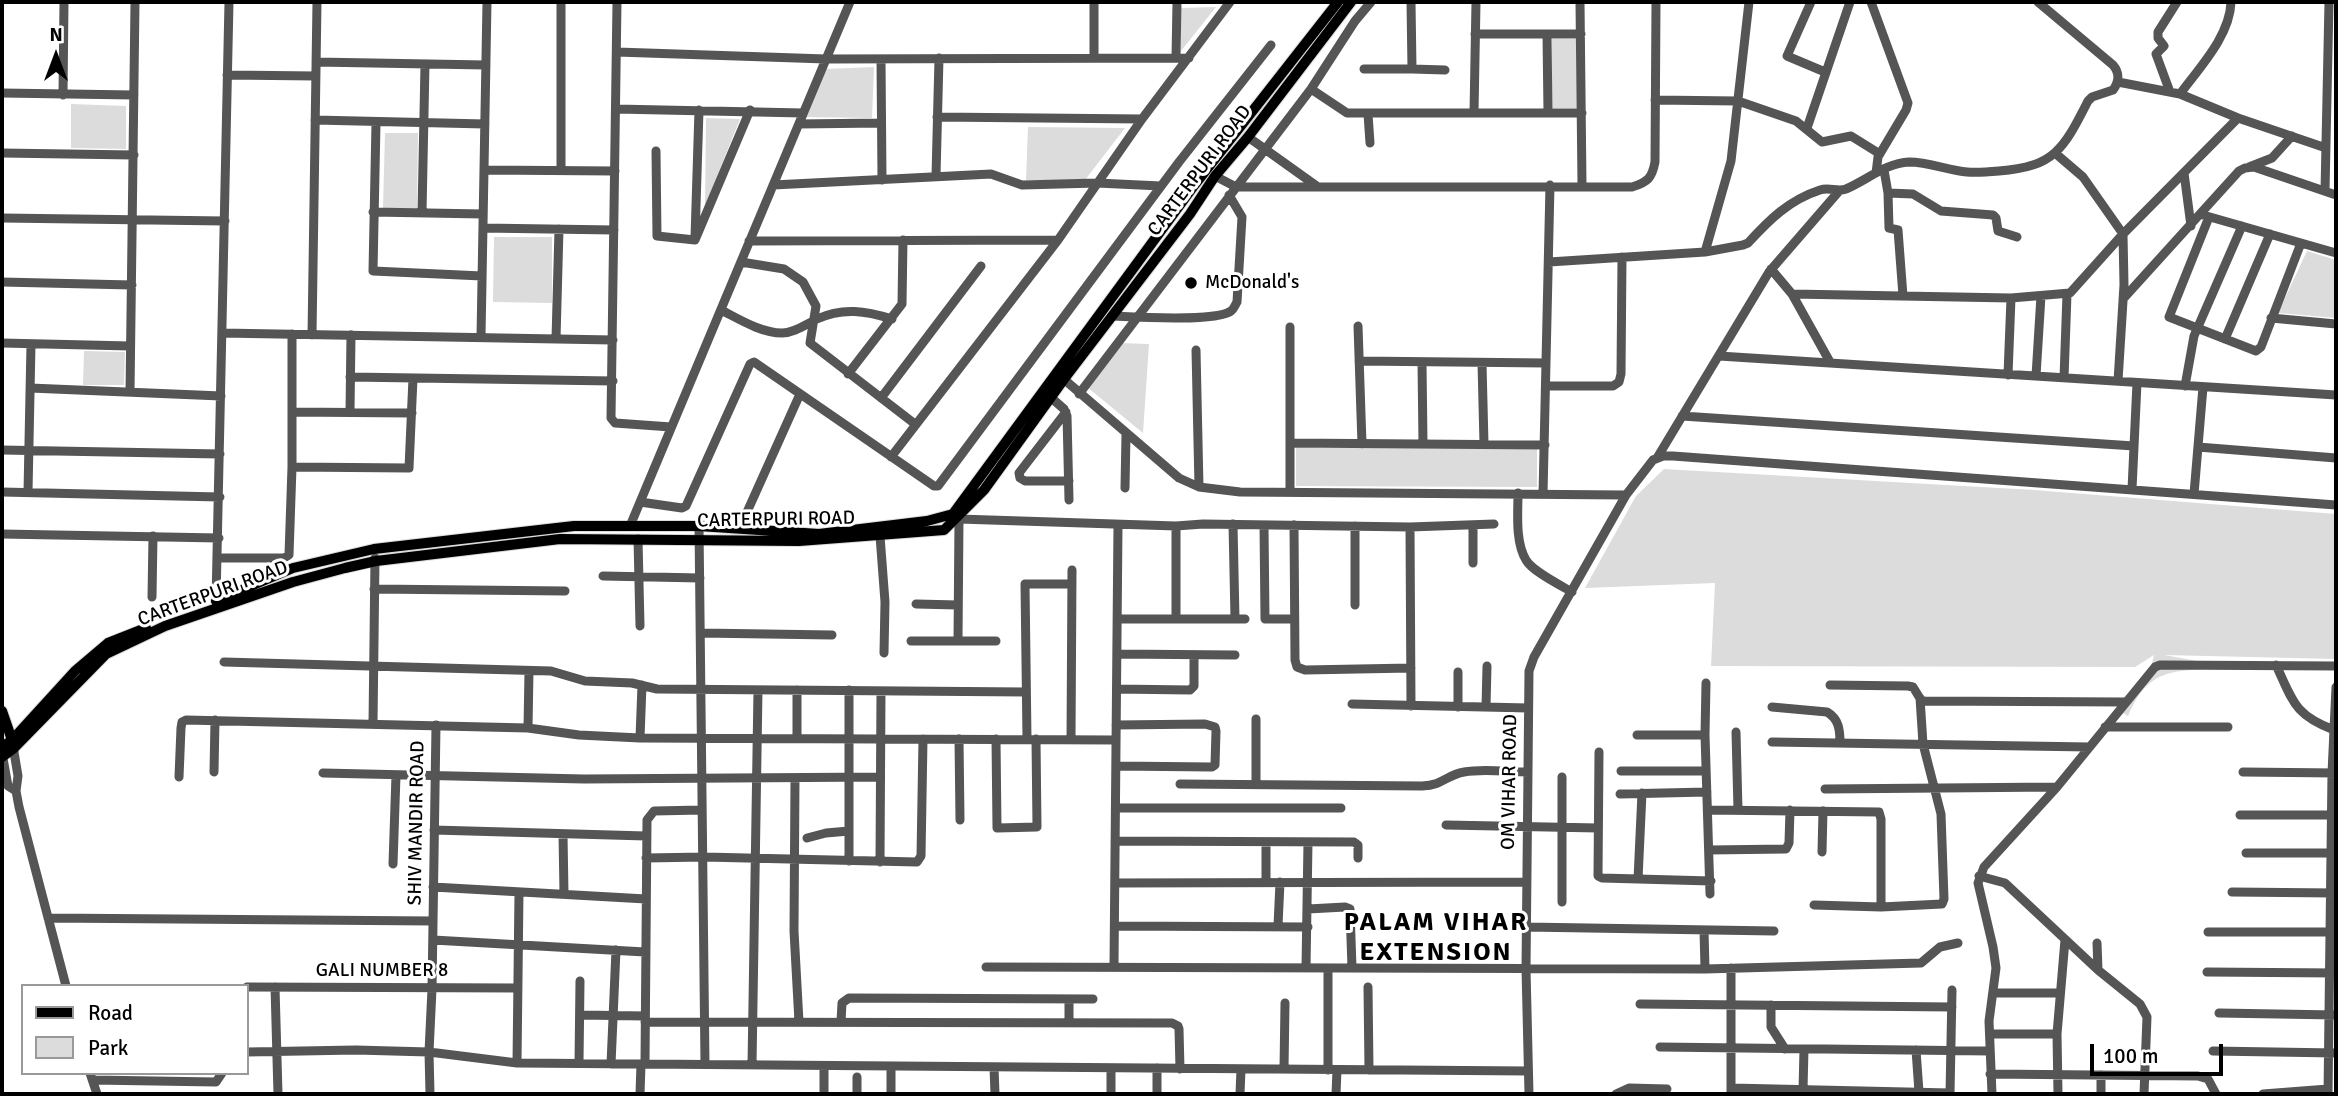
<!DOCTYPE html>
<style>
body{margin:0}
#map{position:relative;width:2338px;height:1096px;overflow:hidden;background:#fff;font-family:Signika,sans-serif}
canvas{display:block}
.frame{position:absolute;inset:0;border:4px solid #000;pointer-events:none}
.legend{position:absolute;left:21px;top:984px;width:228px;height:91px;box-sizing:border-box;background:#fff;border:2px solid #999;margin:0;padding:9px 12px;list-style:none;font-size:21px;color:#000}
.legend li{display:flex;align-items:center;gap:14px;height:35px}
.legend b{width:35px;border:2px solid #999}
.north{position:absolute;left:21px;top:21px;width:70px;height:70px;-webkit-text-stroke:5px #fff;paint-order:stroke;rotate:0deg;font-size:19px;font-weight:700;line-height:28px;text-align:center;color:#000}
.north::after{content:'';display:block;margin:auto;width:24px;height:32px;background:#000;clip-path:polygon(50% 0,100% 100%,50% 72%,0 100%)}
.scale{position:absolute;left:2090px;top:1044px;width:133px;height:32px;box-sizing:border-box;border:4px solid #000;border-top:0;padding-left:9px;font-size:21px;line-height:24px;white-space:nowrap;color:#000;-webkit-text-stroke:5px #fff;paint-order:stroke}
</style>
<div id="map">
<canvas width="2338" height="1096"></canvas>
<div class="frame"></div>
<ul class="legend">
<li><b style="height:9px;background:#000"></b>Road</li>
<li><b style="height:19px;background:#dcdcdc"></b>Park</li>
</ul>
<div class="north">N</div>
<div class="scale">100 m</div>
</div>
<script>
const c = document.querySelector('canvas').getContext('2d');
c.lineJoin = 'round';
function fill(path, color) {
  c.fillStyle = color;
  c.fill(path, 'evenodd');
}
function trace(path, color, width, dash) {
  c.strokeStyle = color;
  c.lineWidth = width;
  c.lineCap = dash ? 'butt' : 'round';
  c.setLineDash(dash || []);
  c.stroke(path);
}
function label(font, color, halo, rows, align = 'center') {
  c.font = font + ' Signika,sans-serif';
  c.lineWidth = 6;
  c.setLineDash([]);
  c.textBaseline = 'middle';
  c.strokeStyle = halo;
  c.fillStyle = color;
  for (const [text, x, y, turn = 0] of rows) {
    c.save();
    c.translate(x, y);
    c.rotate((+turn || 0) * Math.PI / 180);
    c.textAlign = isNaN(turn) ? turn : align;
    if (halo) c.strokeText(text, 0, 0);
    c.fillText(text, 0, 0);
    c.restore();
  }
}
const green = new Path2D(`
 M1216 7 1181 51V8Z
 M1552 39H1577V108H1552Z
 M874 67 872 118 803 117 825 69Z
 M71 104 126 106V149L71 148Z
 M706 118 740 119 705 206Z
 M1028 127 1125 128 1085 180H1026Z
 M385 133H418L417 209 383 208Z
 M494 237H552V303L493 302Z
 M2307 251 2336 260V318L2278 313Z
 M1120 343 1149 344 1143 433 1087 387Z
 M84 351 125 352 124 385H83Z
 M1296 448H1537V487L1296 486Z
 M1664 469 2034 490 2336 514V659L2164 655 2197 661 2204 669C2163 671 2145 676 2128 716L2120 711 2151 667 2154 655 2135 667 1711 666 1715 583 1585 588 1636 496Z`);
const minor = new Path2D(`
 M617 2 611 418 615 423 671 427
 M1580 2 1582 186
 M1811 2 1787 56 1825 72
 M1871 2 1908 103 1906 110 1878 157 1876 173
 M1475 34H1581
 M1547 34 1548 113
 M617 52 826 59 1189 58
 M1094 58V2
 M1176 58 1177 2
 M881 59 882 180
 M316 62 486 65
 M1364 69H1412L1411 2
 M1412 69 1445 70
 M227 75 316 76
 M2118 82 2180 94 2238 118 2326 148
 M1311 89 1347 113H1582
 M2170 92 2156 54 2164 46 2158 38V32L2177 2
 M2 93 134 95
 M2180 94C2199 68 2230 36 2231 2
 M63 95 64 2
 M1655 100 1738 101 1796 121 1822 142 1851 136 1880 154
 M616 109 803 113
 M1474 113 1476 2
 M1368 114 1370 143
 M937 117 1142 119
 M315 120 485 124
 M376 123 373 271 482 276
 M799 124 880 123
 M1807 128 1850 2
 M1248 137 1318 187
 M656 151 657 236 695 240 750 110
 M2 153 134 155
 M2055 153 2083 177 2123 234 2124 285 2118 381
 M2249 167 2272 158 2292 136
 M484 170 615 171
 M561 170V2
 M1884 170 1888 193 1913 194 1941 211 1993 215 1996 218 1998 231 2017 237
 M2184 173 2191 226
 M936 176 939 58
 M1215 176 1236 187H1632C1648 182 1652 178 1655 162L1656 2
 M773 185 991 174 1022 185 1097 183 1161 186
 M2325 191 2329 2
 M1888 193 1889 228 1898 230 1903 296
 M373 212 483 214
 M422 213 425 64
 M2203 215 2336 253
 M2209 217 2169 317 2256 351 2261 347 2301 243
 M2 218 225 221
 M483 228 614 230
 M695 238 699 110
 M749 241 1058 240
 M1705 252 1731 161 1749 2
 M741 262 784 269 803 282 816 306 810 343 915 424
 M1549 262 1705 252 1743 245 1748 243C1769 220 1789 200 1820 190 1829 187 1838 192 1846 189 1867 180 1886 163 1909 162 1928 162 1948 170 1967 172 1977 173 1988 172 1999 171 2055 167 2064 148 2088 101L2092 97 2113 90C2119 82 2120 73 2113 65L2038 2
 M1771 269 1792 294 1830 362
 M2 282 132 285
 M1792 294 2011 298 2070 293 2123 234 2238 118
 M2123 299 2239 171 2245 168 2254 167 2336 195
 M721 310C739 319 761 333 782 333 795 333 806 324 817 319 843 307 866 311 892 319
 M1112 316C1134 317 1216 322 1231 311 1234 309 1235 305 1237 302L1242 217 1229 195
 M2271 318 2336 324
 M1358 326 1362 444
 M1290 327V491
 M222 333 613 340
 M312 335 317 2
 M481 337 487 2
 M556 339 559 229
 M2225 339 2270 234
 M2 343 130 346
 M1196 350 1199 487
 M1719 356 2336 395
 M1359 361 1546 363
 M1422 362 1423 444
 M1482 363 1484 444
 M848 374 902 304 903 240
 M1059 375 1179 478 1199 487 1240 492 1626 495
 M2008 375 2011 298
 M2036 376 2041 296
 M350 377 613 381
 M2064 378 2067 294
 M1546 386H1613L1619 382 1621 374 1622 257
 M2185 386 2194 336 2242 226
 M30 388 221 396
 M130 392 135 2
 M1079 394 1311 89 1355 21 1371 2
 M1048 395 1064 409 1067 416 1069 500
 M881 398 981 266
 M292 412 412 413
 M350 412 351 335
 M1066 412 1019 473 1020 478 1025 481H1069
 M1682 416 2134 446
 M1290 443 1545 445
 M2198 447 2336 458
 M2 450 220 454
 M891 457 1058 240 1142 119 1230 2
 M1657 458 1769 272 1840 190
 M292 467 409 468 413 378
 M1125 488 1126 434
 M2132 489 2137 383
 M2 492 220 497
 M28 492 31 344
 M1518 493C1518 513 1515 542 1526 560 1532 571 1560 585 1572 592
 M1543 494 1550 185
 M2194 494 2203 387
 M640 502 682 508 686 506 750 364 754 362 934 486H938L1179 162 1271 45
 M747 512 800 394
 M954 515 959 519 1176 526 1203 524 1410 527 1494 524
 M1233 524 1235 619
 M1264 525 1265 619H1294
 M1294 525 1295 660 1297 667 1305 670 1411 668
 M630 526 850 2
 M699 526 705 1064
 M1176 526V619
 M1355 526V605
 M1473 526V563
 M1410 527 1411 706
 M876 530 880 536 885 602 884 653
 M2 534 219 538
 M638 539 640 626
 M218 558H284L289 555 292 467V334
 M603 576 700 578
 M374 589 565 591
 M152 597 153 536
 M216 601 229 2
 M916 604 958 605
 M1118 619H1245
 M701 633 832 635
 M911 641H996
 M958 641 959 519
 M1117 654 1235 655
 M224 662 551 671 585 681 632 683 657 689 1026 692
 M2276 665C2293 701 2294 715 2334 730
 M1458 672V707
 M1706 683 1705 735 1710 894
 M1830 685 1908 686 1913 687 1921 700 1925 701 2124 702
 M1117 689 1190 690 1194 686V655
 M797 690V738
 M849 690V861
 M1352 704 1528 708
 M1486 707 1487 666
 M1772 707 1827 712C1839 719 1840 730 1840 743
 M373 724 375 558
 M2105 727H2228
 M528 728 529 671
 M1736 732 1738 810
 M1637 735H1705
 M640 738 642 685
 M959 739 960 820
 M996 739 997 828 1037 827 1036 739
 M1027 739 1025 584H1072
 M1071 740 1072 570
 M1772 742 2089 747
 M13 746 18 776 16 791 19 807 66 986
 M1599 752 1598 876 1602 878 1711 881
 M2 753 8 786 16 791
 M1116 766 1212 767 1215 765 1216 731 1215 727 1205 724 1116 725
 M1621 771H1706
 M214 772 215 720
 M2243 772 2336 773
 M323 773 584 779 880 777
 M179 777 181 728 182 722 186 720 528 728 579 735 640 738 1116 740
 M795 778 794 931 799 1022
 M1180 784 1422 786C1444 785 1446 775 1464 772 1484 768 1507 772 1528 772
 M1256 784V719
 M1825 789 2057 787
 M1620 794 1707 792
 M1116 808H1341
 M1708 810 1879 812 1881 819V907
 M2240 815H2335
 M1446 825 1598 828
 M434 830 646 836
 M563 834 564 894
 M807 838 826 833 849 831
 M1115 841 1354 842 1358 845V858
 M1709 850 1786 849 1789 843 1790 810
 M1822 852 1823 811
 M2246 853H2335
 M646 858 704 857 917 862 921 856 923 739
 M880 862 881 691
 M393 864 396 775
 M1979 876 2005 883 2098 970 2140 1004 2147 1017 2144 1094
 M1638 879 1642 793
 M1266 882V842
 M1115 883 1526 882
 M433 887 646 899
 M2232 892 2335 893
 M1562 902V777
 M1814 905 1881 907 1942 904 1944 899 1941 814 1923 744 1920 698
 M1308 909 1345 907 1350 909 1352 968
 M48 918 433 921
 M1115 926 1308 927
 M1278 926 1280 882
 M1526 927 1774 931
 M1704 930 1705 969
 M2208 932H2336
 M433 940 645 952
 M2097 943 2098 970
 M986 967 1705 969 1921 963 1940 947 1958 943
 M1114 967 1118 525
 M1306 968 1308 842
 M1328 968V1070
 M1731 968V1092
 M2207 972 2336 973
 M247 987 517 988
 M275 987 278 1094
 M1368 987 1369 1070
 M1993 993H2059
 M1069 999V1023
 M1640 1004 1952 1007
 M1771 1005V1027L1785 1049
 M2219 1013 2336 1015
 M580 1015 645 1016
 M645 1022 1172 1023 1178 1026 1179 1029 1180 1069
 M841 1022 842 1003 849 998 1093 999
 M1990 1034H2057
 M1660 1047 1990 1051
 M1916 1050 1919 1092
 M2213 1051 2336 1053
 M247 1052 356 1050 429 1052 517 1063 1528 1071
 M517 1063 519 892
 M579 1063 580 981
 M611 1064 616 950
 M645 1064 647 820 654 811 702 810
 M752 1065 758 690
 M994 1067 995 1094
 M1111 1068V1094
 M1284 1069 1285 1003
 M90 1073 97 1094
 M1990 1074 2198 1076 2208 1079 2216 1094
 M2101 1075V1094
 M93 1080 216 1082 222 1073
 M1731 1088 1950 1093
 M1803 1090 1804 1049
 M430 1094 429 1052 432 989 436 725
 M640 1094 641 1064
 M824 1094V1066
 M857 1094V1077
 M891 1094V1067
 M1157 1094V1068
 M1240 1094 1241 1069
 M1336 1094 1337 1070
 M1529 1094 1526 969 1529 671 1534 657 1626 495 1653 460 1663 456H1673L2336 505
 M1616 1094 1629 1088 1667 1089
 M1950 1094 1952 990
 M1992 1094 1989 1021 1996 968 1993 947 1978 883 1984 867 2057 787 2155 667 2160 665 2336 666
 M2058 1094 2057 1034 2065 940
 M2263 1094 2328 1089
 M2328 1094 2332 773 2336 687`);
const major = new Path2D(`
 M216 601 293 568 374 549 574 526H699L819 534 927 521 953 514 1193 187 1338 2
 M2 711 12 740
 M2 747 12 740 75 671 108 643 146 628
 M2 757 13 749 106 654 165 626 293 582 345 568 376 561 560 539 799 541 944 530 984 490 1064 379 1190 214 1215 176 1248 137 1351 2`);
const markers = [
 [1191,283,7,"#000"]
];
const streetNames = [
 ["CARTERPURI ROAD",1200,171,-53],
 ["CARTERPURI ROAD",776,520,-1],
 ["CARTERPURI ROAD",213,594,-20],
 ["OM VIHAR ROAD",1510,782,-89],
 ["SHIV MANDIR ROAD",417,823,-89],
 ["GALI NUMBER 8",382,971]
];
const poiNames = [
 ["McDonald's",1205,283]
];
const districtNames = [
 ["PALAM VIHAR",1436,923],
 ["EXTENSION",1436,953]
];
fill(green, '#dcdcdc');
trace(major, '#dbdbdb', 12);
trace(minor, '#555', 9);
trace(major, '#000', 10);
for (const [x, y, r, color] of markers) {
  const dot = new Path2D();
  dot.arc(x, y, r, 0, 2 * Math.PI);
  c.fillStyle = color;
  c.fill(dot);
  trace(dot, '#fff', 2.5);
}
label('19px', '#000', '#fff', streetNames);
label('19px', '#000', '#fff', poiNames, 'left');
c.letterSpacing = '2px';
label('bold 26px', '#000', '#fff', districtNames);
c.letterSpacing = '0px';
</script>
